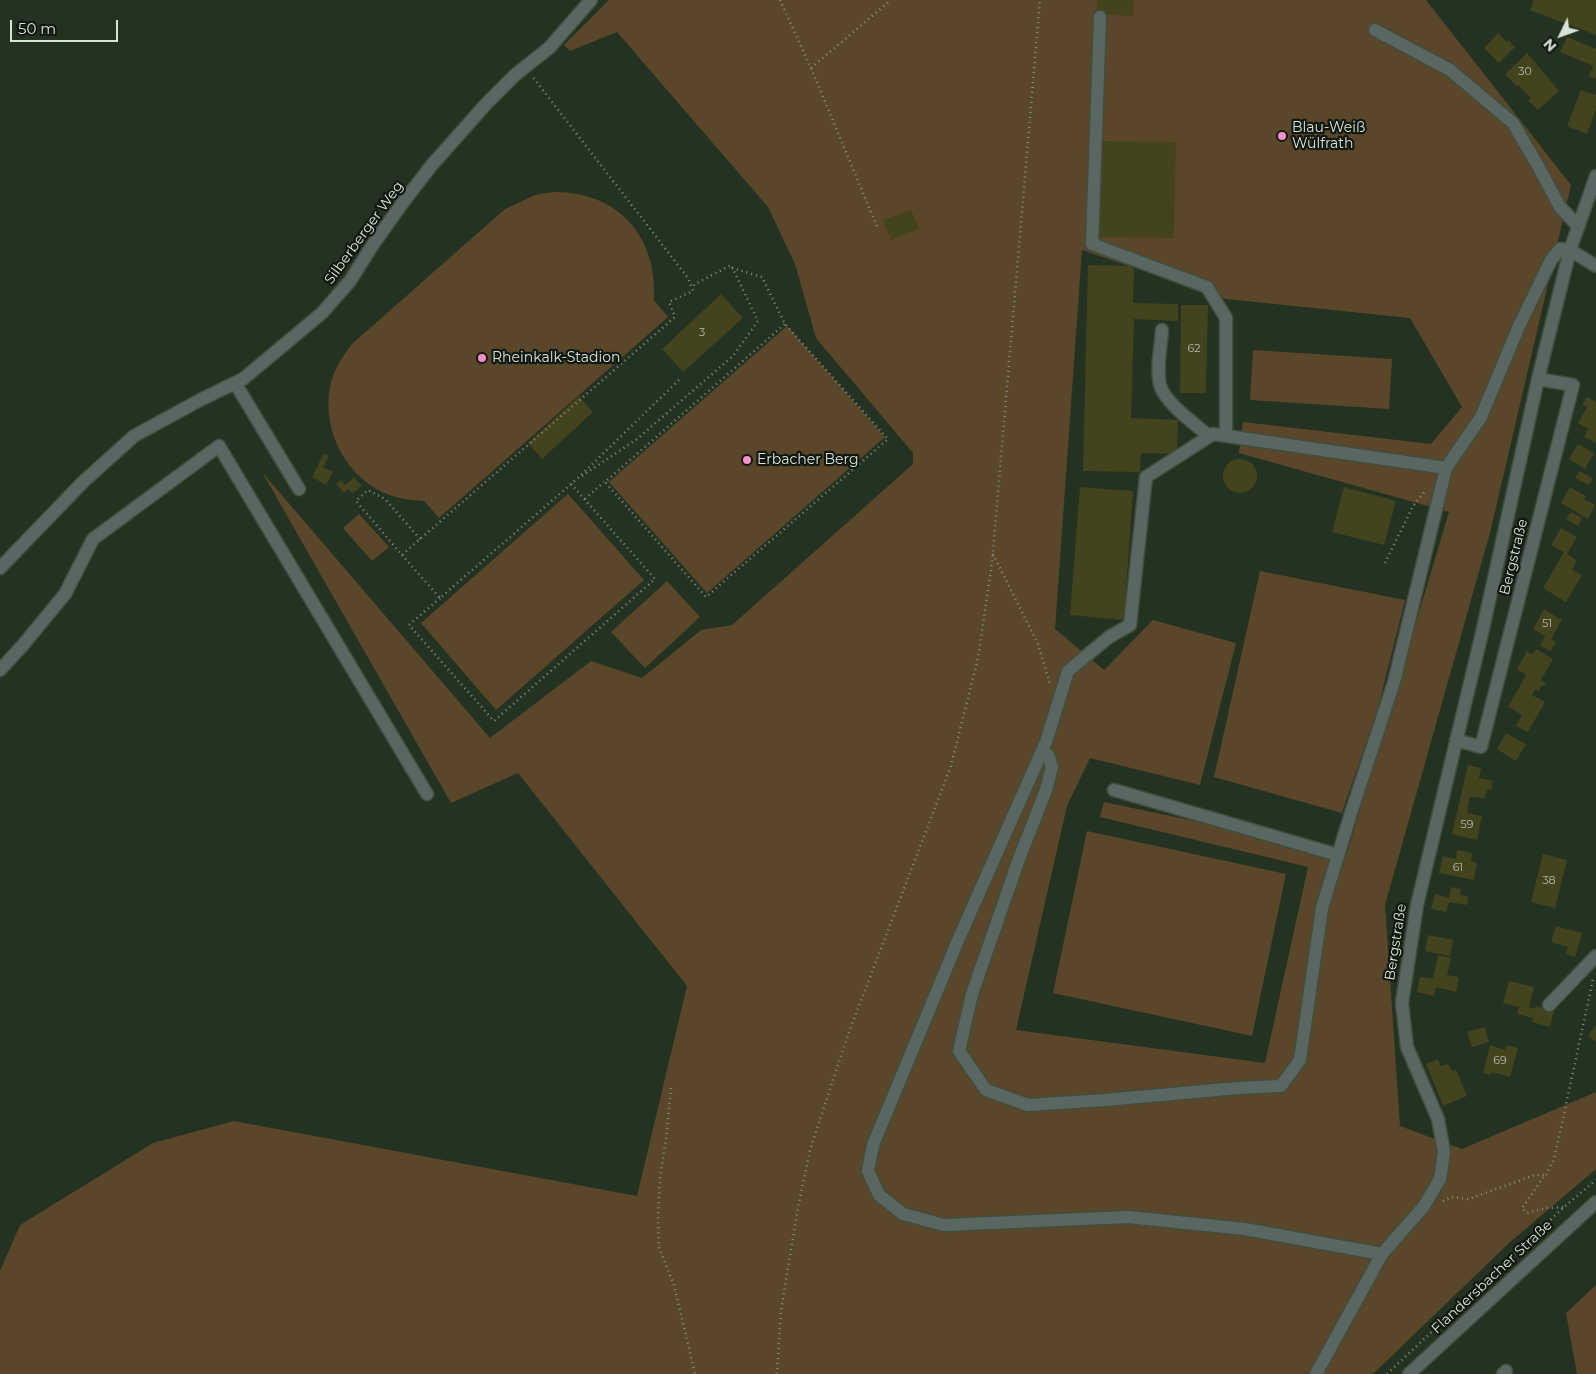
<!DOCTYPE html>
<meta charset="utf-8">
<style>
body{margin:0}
#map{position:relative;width:1596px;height:1374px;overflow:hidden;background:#243221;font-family:Montserrat,sans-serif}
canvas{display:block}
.north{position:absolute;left:1536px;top:10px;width:50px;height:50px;-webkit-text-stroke:4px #111810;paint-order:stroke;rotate:228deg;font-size:14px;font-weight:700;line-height:20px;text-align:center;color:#d9e3d8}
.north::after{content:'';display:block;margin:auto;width:18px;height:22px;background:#d9e3d8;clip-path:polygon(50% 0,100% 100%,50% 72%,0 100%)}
.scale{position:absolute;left:10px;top:20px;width:108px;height:22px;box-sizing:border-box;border:2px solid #d9e3d8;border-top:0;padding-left:6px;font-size:15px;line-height:18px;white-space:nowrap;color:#d9e3d8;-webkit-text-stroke:4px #111810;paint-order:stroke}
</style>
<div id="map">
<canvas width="1596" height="1374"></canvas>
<div class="north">N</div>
<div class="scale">50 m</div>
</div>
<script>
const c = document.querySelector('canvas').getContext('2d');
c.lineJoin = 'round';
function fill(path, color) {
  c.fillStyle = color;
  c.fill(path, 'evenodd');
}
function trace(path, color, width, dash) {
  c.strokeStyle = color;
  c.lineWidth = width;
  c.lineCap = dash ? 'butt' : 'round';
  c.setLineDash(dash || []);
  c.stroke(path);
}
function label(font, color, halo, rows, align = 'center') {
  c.font = font + ' Montserrat,sans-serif';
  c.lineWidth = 4.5;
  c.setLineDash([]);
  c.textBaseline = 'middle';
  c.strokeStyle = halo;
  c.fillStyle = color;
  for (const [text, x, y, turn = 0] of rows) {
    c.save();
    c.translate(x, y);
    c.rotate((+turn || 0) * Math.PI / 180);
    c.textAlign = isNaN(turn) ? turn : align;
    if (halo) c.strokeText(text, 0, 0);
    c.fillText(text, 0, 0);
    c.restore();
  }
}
const green = new Path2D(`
 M609 0H1426L1571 185 1491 529 1385 905 1400 1126 1462 1149 1596 1092V1169L1509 1243 1373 1374H0V1271L20 1225 153 1143 234 1121 637 1196 687 986 518 773 451 803 262 472 490 738 591 661 642 678 701 630 732 625 913 464V453L816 338 795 264 768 207 617 32 570 51 564 45ZM1082 250 1226 299 1410 318 1462 407 1431 444 1243 422 1239 453 1449 512 1347 853 1104 802 1100 817 1308 867 1265 1063 1016 1030 1067 806 1090 758 1200 785 1236 643 1153 620 1104 670 1055 629Z
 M553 192C618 191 658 237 654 300L668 317 439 518 424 501C411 500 399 499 387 494 343 476 319 424 332 379 336 366 344 354 353 343L505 209 535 195Z
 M787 326 885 437 707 593 609 482Z
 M1253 350 1392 359 1389 409 1250 400Z
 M568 494 644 580 496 710 421 623Z
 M359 514 389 547 372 561 343 528Z
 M1260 571 1405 600 1378 708 1342 813 1214 777Z
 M667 581 700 617 645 668 611 632Z
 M1087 831 1286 874 1252 1036 1053 993Z
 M1596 1285V1374H1577L1566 1313Z`);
const building = new Path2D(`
 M1097 0H1134L1133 16 1097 14Z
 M1534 0H1596V35L1530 10Z
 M1498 33 1507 42 1508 40 1515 47 1499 63 1484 48Z
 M1567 37 1596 49V79L1589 76 1593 66 1560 52Z
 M1527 53 1559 91 1538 110 1528 101 1531 98 1518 85 1516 86 1505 74Z
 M1581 90 1596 95V109L1587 134 1567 126Z
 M1097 141 1176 142 1174 238 1096 237Z
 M911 210 919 229 891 240 883 220Z
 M1088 265 1134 266 1133 303 1178 304V321L1134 319 1131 418 1178 420 1177 454 1141 453 1140 472 1083 471Z
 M721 294 743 318 683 372 662 349Z
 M1181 305H1208L1206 393H1180Z
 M579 396 593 412 542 459 528 443Z
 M1587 397 1596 402V443L1584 437 1588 429 1578 423 1587 407 1582 405Z
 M1578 444 1594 453 1585 469 1569 459Z
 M324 453 329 456 323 467 333 472 326 485 312 477Z
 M1223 476a17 17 0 1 1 34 0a17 17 0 1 1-34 0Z
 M1579 471 1593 478 1589 485 1575 478Z
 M354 477 362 486 352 494 349 489 344 493 336 484 341 480 345 485Z
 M1080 487 1133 491 1124 620 1070 615Z
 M1344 487 1396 501 1384 545 1332 532Z
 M1570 487 1586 496 1584 499 1595 505 1588 519 1561 503Z
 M1571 512 1582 518 1578 526 1566 519Z
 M1561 528 1577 537 1567 554 1577 561 1572 570 1582 575 1566 602 1543 588 1564 552 1551 545Z
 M1544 609 1562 620 1551 639 1556 642 1551 651 1540 646 1545 636 1533 629Z
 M1536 649 1553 659 1541 680 1546 683 1543 687 1541 686 1539 691 1535 689 1532 695 1545 702 1528 732 1516 726 1522 715 1508 707 1526 675 1517 669 1527 651 1533 654Z
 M1506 733 1526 744 1516 761 1497 749Z
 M1468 765 1481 768 1479 778 1493 781 1491 790 1487 789 1485 798 1470 797 1467 813 1482 816 1477 840 1452 834Z
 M1457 850 1472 853 1471 861 1477 863 1474 880 1439 873 1443 856 1456 859Z
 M1543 854 1567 860 1555 908 1531 902Z
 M1451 887 1461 889 1460 895 1468 896 1467 905 1449 902 1446 912 1431 909 1435 894 1449 898Z
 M1556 926 1582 933 1575 957 1566 954 1568 947 1551 942Z
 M1428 935 1453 940 1450 956 1425 951Z
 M1438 955 1451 958 1447 975 1459 977 1456 992 1436 987 1434 996 1417 992 1420 977 1433 979Z
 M1509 981 1534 987 1529 1007 1535 1009 1536 1006 1554 1011 1550 1027 1532 1022 1533 1018 1517 1014 1519 1007 1503 1003Z
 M1596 1025V1042L1588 1036Z
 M1485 1027 1489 1042 1472 1047 1467 1032Z
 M1490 1045 1505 1050 1507 1045 1518 1048 1510 1077 1492 1072 1491 1075 1483 1073Z
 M1438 1059 1441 1066 1448 1064 1452 1071 1456 1070 1467 1096 1443 1106 1426 1064Z`);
const path = new Path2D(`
 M780 0 811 68 878 229
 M811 68 891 0
 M732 268 762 277 785 324 888 439 706 597 605 482 785 324
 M582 476 637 439 733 356 758 321 731 265 695 284 692 288
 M585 499 604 482
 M420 539 385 499 368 490 356 501 402 555 420 539 675 317 669 302 693 291 688 278 532 76
 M993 554 1038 644 1050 684
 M402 555 440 598 578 478 681 378
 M1385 563 1413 506 1426 490
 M440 598 409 625 494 721 655 579 571 484
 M671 1088 666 1139 660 1178 658 1218 659 1248 674 1285 695 1374
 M1546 1175 1554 1159 1559 1137 1593 979
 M1443 1201 1451 1197 1469 1199 1535 1175H1545L1522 1208 1527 1213 1546 1208 1565 1207
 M777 1374 781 1311 798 1207 810 1150 849 1032 951 766 978 658 992 563 1040 0
 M1387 1374 1564 1207 1596 1180`);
const minor = new Path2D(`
 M1100 17 1092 244 1207 287 1226 318V436
 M1375 30 1450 70 1513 123 1538 166 1560 207 1578 226
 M1162 330C1161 347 1156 368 1160 385 1165 403 1195 424 1209 436
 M235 383 299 489
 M0 568 83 482 134 436 200 400 243 379 322 313 350 281 372 246 401 205 431 166 486 104 515 75 549 48 591 0
 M0 670 23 645 65 594 93 539 219 446 427 794
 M1456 740 1481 747 1573 385 1538 379
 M1040 755H1048L1052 767 1046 790 1019 859 972 994 959 1051 986 1090 1028 1105 1105 1100 1238 1088 1281 1086 1300 1060 1322 908 1351 813 1394 682 1446 468 1481 417 1519 326 1551 260 1560 249 1570 250 1596 266
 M1114 790 1338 855
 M1549 1005 1596 956
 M1382 1254 1245 1229 1128 1217 944 1225 903 1214 879 1195 868 1171 873 1145 959 938 1046 742 1068 671 1109 637 1130 625 1146 477 1213 434 1446 468
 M1316 1374 1382 1254 1424 1206 1440 1179 1444 1152 1438 1119 1407 1047 1402 1003 1417 905 1482 633 1538 379 1570 250 1596 176
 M1409 1374 1596 1202
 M1503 1374 1506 1371`);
const markers = [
 [1282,136,5,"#f890cd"],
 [482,358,5,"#f890cd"],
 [747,460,5,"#f890cd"]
];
const numberNames = [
 ["30",1525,72],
 ["3",702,333],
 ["62",1194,349],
 ["51",1547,624],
 ["59",1467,825],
 ["61",1458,868],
 ["38",1549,881],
 ["69",1500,1061]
];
const poiNames = [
 ["Blau-Weiß",1292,128],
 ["Wülfrath",1292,144],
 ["Rheinkalk-Stadion",492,358],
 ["Erbacher Berg",757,460]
];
const streetNames = [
 ["Silberberger Weg",364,233,-54],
 ["Bergstraße",1514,557,-76],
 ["Bergstraße",1396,942,-81],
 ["Flandersbacher Straße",1492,1277,-43]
];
fill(green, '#5a4729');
fill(building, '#43431e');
trace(minor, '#414e3e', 15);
trace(path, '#859183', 2.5, [1, 4]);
trace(minor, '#5a6662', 12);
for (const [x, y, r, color] of markers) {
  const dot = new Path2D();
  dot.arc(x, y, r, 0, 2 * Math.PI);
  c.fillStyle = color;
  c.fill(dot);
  trace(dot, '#111810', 2);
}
label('11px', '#b4bbaa', null, numberNames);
label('14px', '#d9e3d8', '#111810', poiNames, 'left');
label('14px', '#d9e3d8', '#111810', streetNames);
</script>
